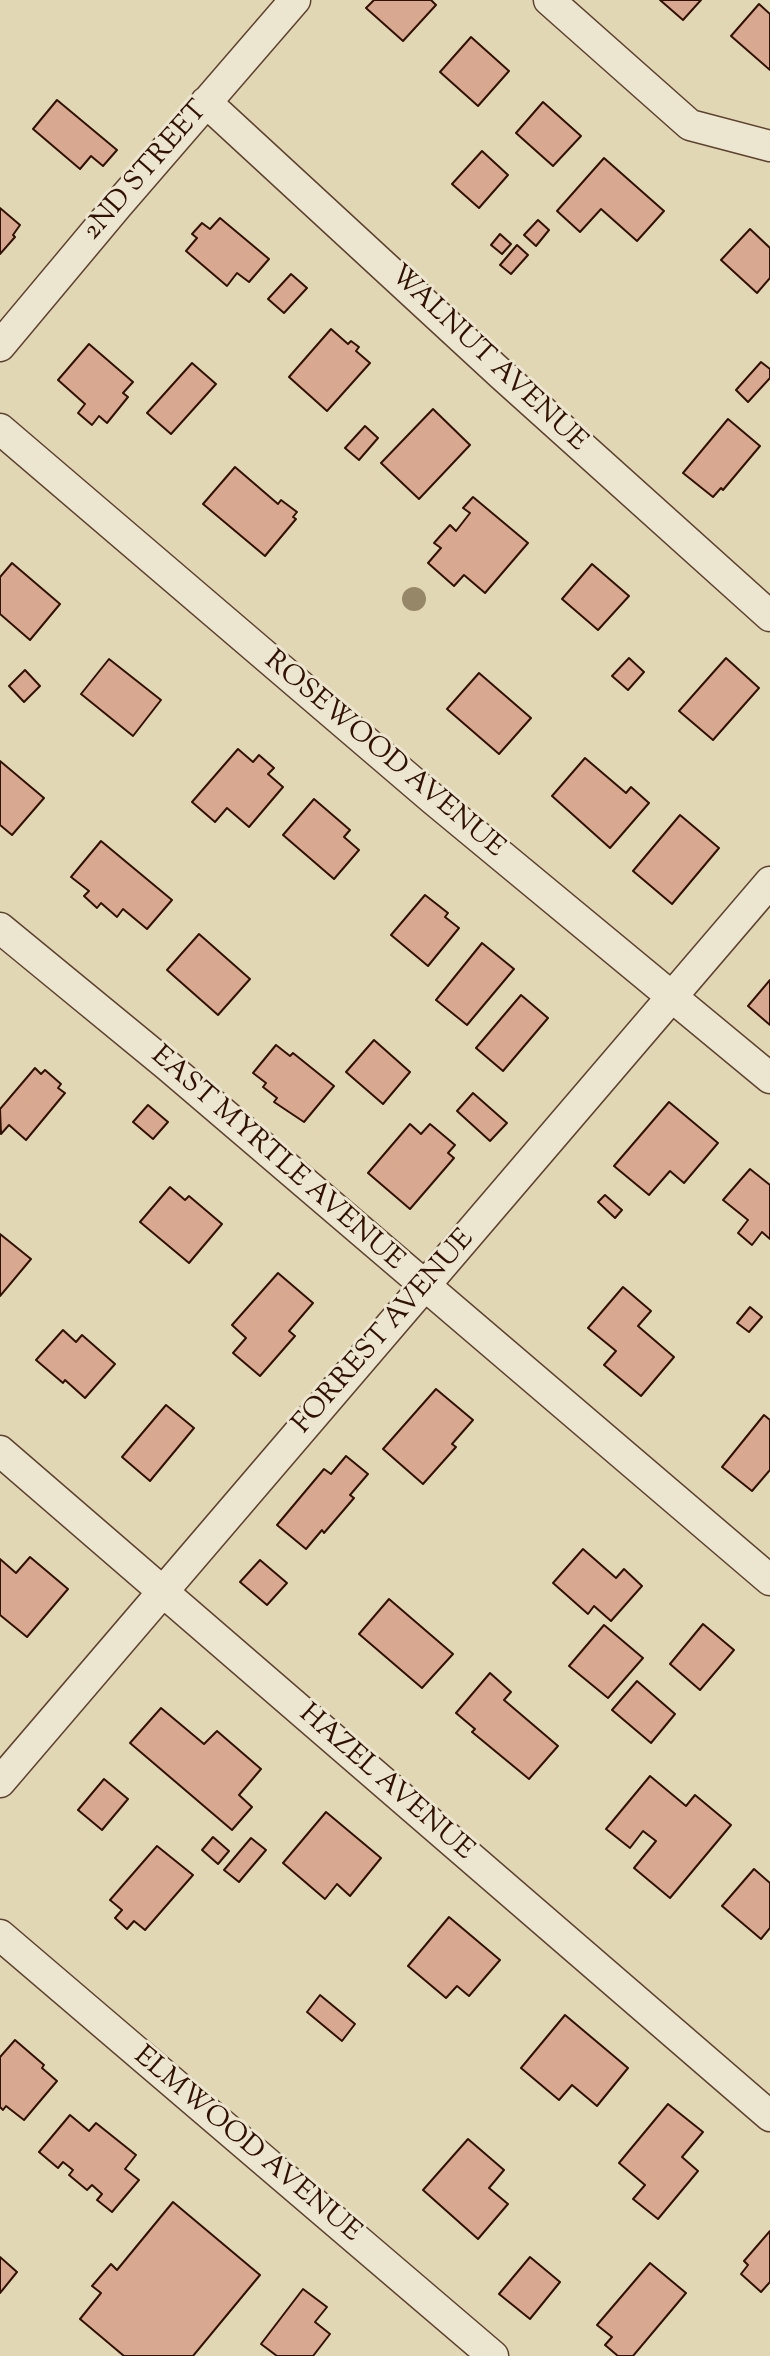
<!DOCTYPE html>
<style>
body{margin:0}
canvas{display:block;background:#e2d7b5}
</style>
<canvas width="770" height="2356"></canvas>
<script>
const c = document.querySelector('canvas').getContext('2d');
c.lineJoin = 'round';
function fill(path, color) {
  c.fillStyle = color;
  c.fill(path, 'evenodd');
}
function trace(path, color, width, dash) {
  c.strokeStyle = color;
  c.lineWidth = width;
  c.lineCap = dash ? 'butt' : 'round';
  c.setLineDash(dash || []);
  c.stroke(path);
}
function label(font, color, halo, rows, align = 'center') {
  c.font = font + ' "Sorts Mill Goudy",serif';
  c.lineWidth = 6;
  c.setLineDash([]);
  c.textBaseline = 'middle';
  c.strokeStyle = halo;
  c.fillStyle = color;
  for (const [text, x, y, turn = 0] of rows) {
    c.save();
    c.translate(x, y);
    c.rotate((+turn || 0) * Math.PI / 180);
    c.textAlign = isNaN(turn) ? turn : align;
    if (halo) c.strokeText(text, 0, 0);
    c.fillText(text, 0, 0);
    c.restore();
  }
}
const building = new Path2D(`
 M374 0H431L436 5 403 41 366 8Z
 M660 0H701L683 20Z
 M759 4 770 14V70L731 36Z
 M471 37 509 71 478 106 440 72Z
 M57 100 117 150 103 166 91 156 80 169 33 129Z
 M543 102 581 136 553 166 516 133Z
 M482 151 508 175 479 208 452 184Z
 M604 158 664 211 637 241 601 209 580 232 557 211Z
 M0 208 20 225 13 235 15 237 0 254Z
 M220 218 269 259 249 282 237 273 227 286 186 251 197 238 192 234 202 223 210 229Z
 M538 220 549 230 536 246 524 235Z
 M750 229 770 248V278L757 293 721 260Z
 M500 234 511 244 502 254 491 245Z
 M517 245 528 255 511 274 500 265Z
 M291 274 307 288 284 313 268 299Z
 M331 329 348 344 351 341 359 347 356 351 370 363 327 411 289 377Z
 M89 344 133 382 123 393 128 397 107 423 99 416 92 425 78 413 85 404 58 380Z
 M761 362 770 369V378L748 402 736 390Z
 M192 363 216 384 171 434 147 413Z
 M433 409 470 445 419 499 381 463Z
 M728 419 760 446 723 490 721 488 713 497 683 473Z
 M365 426 378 438 359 460 345 448Z
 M235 467 278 504 281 500 297 512 293 517 296 519 265 556 203 504Z
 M473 497 528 543 485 593 464 575 454 586 428 563 441 548 434 543 450 525 456 531 470 513 463 508Z
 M12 563 60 604 30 640 0 614V577Z
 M592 564 629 596 598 630 562 599Z
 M629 658 644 672 628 690 612 676Z
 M726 658 759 688 713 740 679 711Z
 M109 659 161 700 133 736 81 694Z
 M25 670 40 686 24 702 9 686Z
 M479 673 531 718 499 754 447 709Z
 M238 749 253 762 259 755 274 768 268 774 283 787 249 827 227 808 215 822 192 802Z
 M585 758 626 793 631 787 649 803 610 848 552 796Z
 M0 761 44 798 12 835 0 825Z
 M314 799 350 830 344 837 359 850 334 879 283 835Z
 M680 815 719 848 672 904 633 871Z
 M101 841 172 900 147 929 123 909 117 917 101 903 97 908 84 896 89 891 71 877Z
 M425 895 448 913 445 917 459 928 428 966 391 935Z
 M199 934 250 979 218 1015 167 970Z
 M482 943 514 969 467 1025 436 1000Z
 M770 980V1025L748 1006Z
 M521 995 548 1018 503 1071 476 1048Z
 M374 1040 410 1072 383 1104 346 1072Z
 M276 1045 290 1056 293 1053 334 1086 304 1122 274 1102 277 1098 263 1087 266 1083 253 1073Z
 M35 1068 41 1074 45 1070 61 1084 58 1088 65 1093 26 1140 9 1125 1 1134 0 1109Z
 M473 1093 507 1123 490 1141 457 1111Z
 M669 1102 718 1143 684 1183 670 1171 649 1195 614 1166Z
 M148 1105 168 1122 153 1139 133 1122Z
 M410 1124 421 1134 430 1124 455 1145 448 1153 454 1158 410 1209 368 1173Z
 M750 1169 770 1185V1239L762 1232 752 1245 738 1233 748 1220 723 1200Z
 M170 1187 185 1200 189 1196 222 1224 189 1263 140 1222Z
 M605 1195 622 1210 615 1218 598 1202Z
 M0 1234 31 1259 0 1296Z
 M278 1273 313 1303 289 1331 295 1336 260 1376 233 1353 246 1338 232 1325Z
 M623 1287 651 1311 638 1326 674 1357 641 1396 604 1365 616 1351 588 1328Z
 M750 1307 762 1317 749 1332 737 1323Z
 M63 1330 76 1342 82 1335 115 1364 85 1398 65 1380 63 1383 36 1360Z
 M436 1389 473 1420 452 1444 456 1447 423 1484 383 1449Z
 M166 1405 194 1428 150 1481 122 1457Z
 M764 1415 770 1420V1470L752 1491 722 1467Z
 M346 1456 368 1474 350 1495 354 1498 324 1533 322 1530 306 1549 277 1525 324 1469 331 1474Z
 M583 1549 616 1578 624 1569 642 1586 611 1621 594 1606 588 1614 553 1583Z
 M30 1557 68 1589 27 1637 0 1615V1559L16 1573Z
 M260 1560 287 1583 267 1605 240 1582Z
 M389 1599 453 1654 422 1688 359 1634Z
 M703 1624 734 1650 700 1690 670 1664Z
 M604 1625 643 1658 608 1698 569 1666Z
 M490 1673 511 1692 504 1700 558 1746 529 1779 472 1732 475 1729 456 1713Z
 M637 1681 675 1714 651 1743 612 1710Z
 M161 1708 204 1744 217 1731 261 1769 239 1795 252 1807 232 1830 130 1743Z
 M650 1776 686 1806 695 1795 731 1825 670 1898 634 1868 656 1841 643 1831 630 1848 606 1829Z
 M104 1779 128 1799 102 1830 78 1810Z
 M326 1812 381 1858 350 1896 337 1884 325 1899 283 1863Z
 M213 1837 229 1851 218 1864 202 1850Z
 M251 1838 266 1850 239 1882 224 1870Z
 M157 1846 193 1875 145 1930 134 1921 127 1929 115 1918 122 1910 110 1900Z
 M754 1869 770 1883V1928L761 1939 722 1906Z
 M449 1917 500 1960 469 1996 457 1986 446 1998 408 1966Z
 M320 1995 355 2024 342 2041 307 2012Z
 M565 2015 628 2068 597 2106 572 2085 559 2100 521 2068Z
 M15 2040 44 2065 42 2068 57 2081 24 2120 6 2106 3 2110 0 2107V2057Z
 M668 2104 703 2132 682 2157 698 2171 658 2219 633 2199 645 2185 619 2163Z
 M70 2115 89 2131 96 2123 136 2155 125 2169 139 2180 112 2212 97 2200 102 2194 92 2185 87 2190 69 2175 73 2170 63 2162 58 2168 39 2152Z
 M468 2139 504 2170 489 2188 508 2204 478 2239 423 2190Z
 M173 2202 260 2275 193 2356H124L80 2319 101 2293 92 2286 111 2264 117 2270Z
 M770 2231V2282L761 2292 741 2274 748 2265 744 2261Z
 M0 2257 17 2272 0 2293Z
 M530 2257 560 2282 530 2319 499 2294Z
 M650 2263 686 2293 633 2356H618L605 2345 612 2337 597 2325Z
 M303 2289 327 2307 315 2322 330 2334 313 2356H277L261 2344Z`);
const minor = new Path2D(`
 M549 0 690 125 770 146
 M206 102 502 375 770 616
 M0 346 117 206 295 0
 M0 429 434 800 770 1078
 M0 928 168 1066 770 1580
 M0 1451 770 2116
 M0 1782 770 882
 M0 1935 493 2356`);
const trees = [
 [414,599]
];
const streetNames = [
 ["2ND STREET",147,172,-49],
 ["WALNUT AVENUE",487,360,43],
 ["ROSEWOOD AVENUE",383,756,40],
 ["EAST MYRTLE AVENUE",276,1160,41],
 ["FORREST AVENUE",385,1333,-49],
 ["HAZEL AVENUE",385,1784,41],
 ["ELMWOOD AVENUE",246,2146,40]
];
fill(building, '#d9a890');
trace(building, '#311202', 2);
trace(minor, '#5d432f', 33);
trace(minor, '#ece5cf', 30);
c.fillStyle = '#978769';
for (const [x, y] of trees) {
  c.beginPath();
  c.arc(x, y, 12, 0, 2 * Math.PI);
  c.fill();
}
label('28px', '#311202', '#ece5cf', streetNames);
</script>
